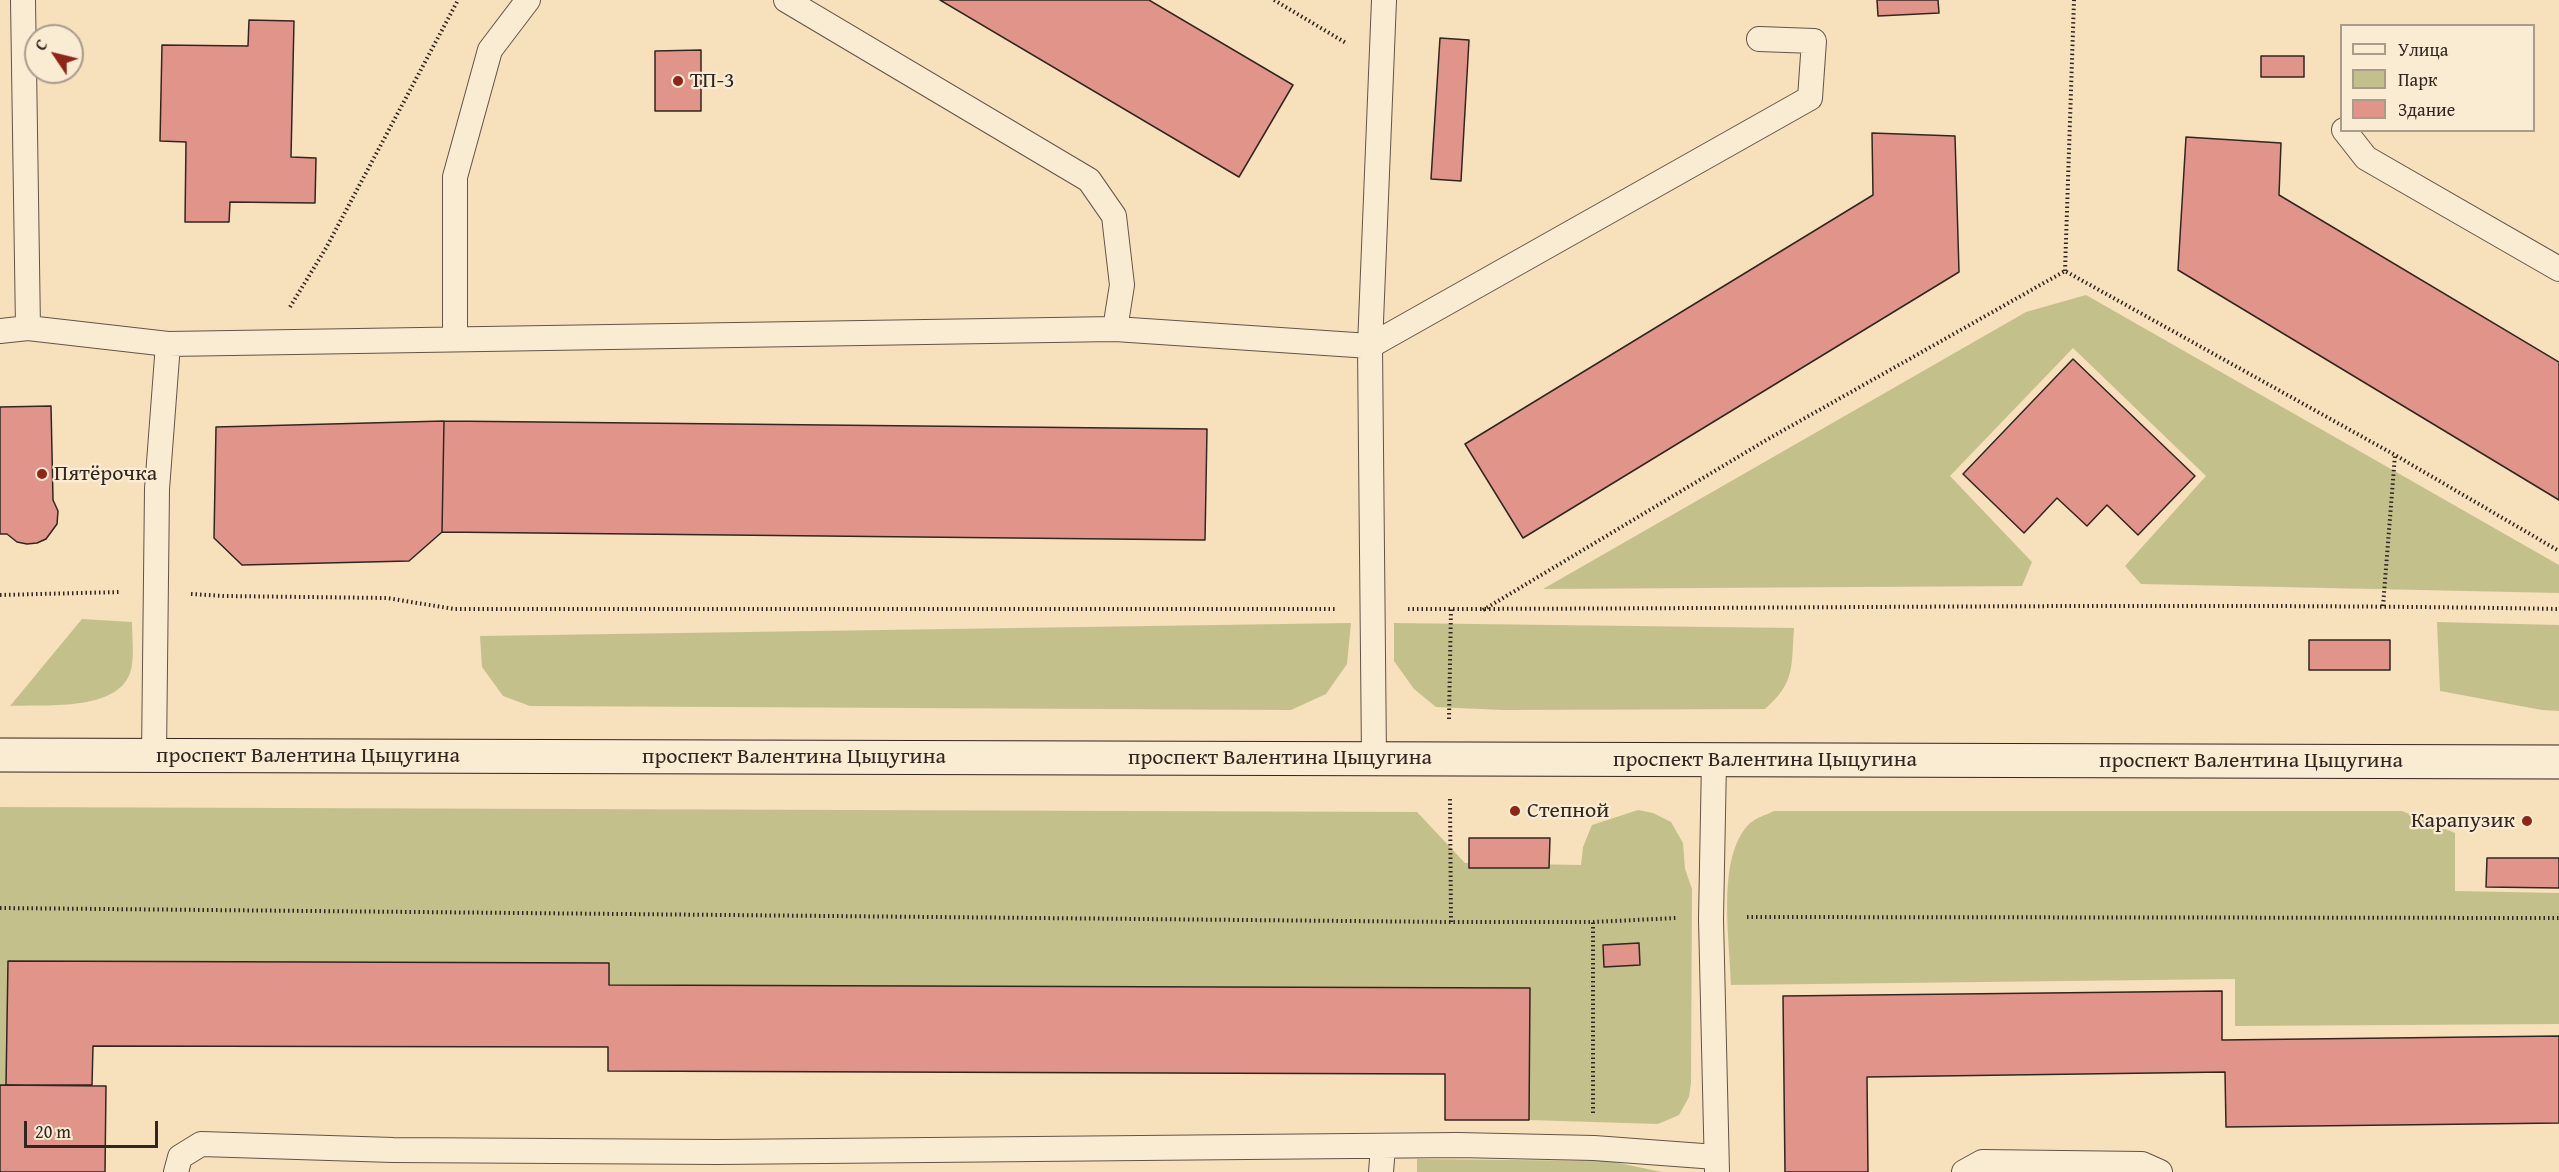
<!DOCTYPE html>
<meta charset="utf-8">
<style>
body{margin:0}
#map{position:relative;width:2559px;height:1172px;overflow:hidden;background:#f7e0bc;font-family:"Gentium Book Plus",serif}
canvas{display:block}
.legend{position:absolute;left:2340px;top:24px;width:195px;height:108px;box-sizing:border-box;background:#faebd3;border:2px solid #aa9c8b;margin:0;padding:8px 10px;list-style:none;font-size:18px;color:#322620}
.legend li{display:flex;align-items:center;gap:12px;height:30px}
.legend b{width:30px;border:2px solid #aa9c8b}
.north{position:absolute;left:24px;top:24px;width:60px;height:60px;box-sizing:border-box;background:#faebd3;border:2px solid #aa9c8b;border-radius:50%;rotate:305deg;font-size:16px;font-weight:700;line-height:24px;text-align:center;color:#322620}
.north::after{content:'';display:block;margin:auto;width:21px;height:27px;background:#8f2418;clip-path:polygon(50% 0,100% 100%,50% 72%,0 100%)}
.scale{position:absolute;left:24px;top:1121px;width:134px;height:27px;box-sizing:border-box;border:3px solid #322620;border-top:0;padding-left:8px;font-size:18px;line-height:21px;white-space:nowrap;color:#322620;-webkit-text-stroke:4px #faebd3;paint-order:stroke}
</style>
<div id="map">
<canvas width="2559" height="1172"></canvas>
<ul class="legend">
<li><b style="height:8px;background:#faebd3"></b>Улица</li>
<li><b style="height:16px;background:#c4c08c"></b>Парк</li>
<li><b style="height:16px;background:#e1958a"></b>Здание</li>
</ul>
<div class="north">С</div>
<div class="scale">20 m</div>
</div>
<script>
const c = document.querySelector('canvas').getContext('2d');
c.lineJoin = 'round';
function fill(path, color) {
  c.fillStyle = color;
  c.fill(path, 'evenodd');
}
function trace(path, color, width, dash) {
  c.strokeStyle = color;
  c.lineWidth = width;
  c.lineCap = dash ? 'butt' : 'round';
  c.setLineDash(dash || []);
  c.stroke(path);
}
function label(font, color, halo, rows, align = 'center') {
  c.font = font + ' "Gentium Book Plus",serif';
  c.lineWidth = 4.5;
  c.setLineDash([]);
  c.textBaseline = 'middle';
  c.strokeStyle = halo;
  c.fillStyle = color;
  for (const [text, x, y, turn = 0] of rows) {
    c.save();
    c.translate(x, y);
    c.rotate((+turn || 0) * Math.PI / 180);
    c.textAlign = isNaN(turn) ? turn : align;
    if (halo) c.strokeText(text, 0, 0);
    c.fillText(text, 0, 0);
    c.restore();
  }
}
const green = new Path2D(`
 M2086 295 2559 565V593L2141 584 2125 566 2206 476 2073 348 1950 476 2032 562 2022 586 1543 589 2026 312Z
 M82 619 132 622C132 636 134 651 132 664 127 713 46 704 10 706Z
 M2437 622 2559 625V711L2542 710 2440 691Z
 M1351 623 1347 664 1326 694 1291 710 530 706 503 696 482 667 480 636Z
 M1394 623 1794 628C1791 666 1796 682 1765 709L1503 710 1436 707 1414 689 1394 661Z
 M0 807 1417 812 1465 863 1581 865 1583 847 1592 825 1638 810 1653 813 1671 822 1683 843 1685 869 1692 889 1691 1083 1689 1097 1679 1115 1658 1124 1529 1120 1530 988 609 985 608 963 8 961 6 1085H0Z
 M1774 811H2402L2455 833V891L2559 893V1024L2235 1026V979L1731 985C1730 940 1716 858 1749 824 1755 818 1766 815 1774 811Z
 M1417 1159 1609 1161 1662 1172H1417Z`);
const building = new Path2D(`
 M940 0H1149L1293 85 1239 177Z
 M1877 0H1938L1939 13 1878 16Z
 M249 20 294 21 291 157 316 158 315 203 230 202 229 222H185L186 142 160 141 162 45 248 46Z
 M1440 38 1469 40 1461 181 1431 179Z
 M701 50V111H655V51Z
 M2261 56H2304V77H2261Z
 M1872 133 1955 136 1959 272 1523 538 1465 444 1873 195Z
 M2186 137 2281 143 2279 195 2559 362V500L2178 270Z
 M2073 359 2195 476 2138 535 2107 505 2087 526 2057 498 2024 533 1963 474Z
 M51 406 53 500 58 511 57 524 46 539 37 543 27 544 17 542 7 534H0V407Z
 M444 421 1207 429 1205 540 442 532Z
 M444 421 442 532 409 561 242 565 214 538 216 427Z
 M2309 640H2390V670H2309Z
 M1469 838H1550L1549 868H1469Z
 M2487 858H2559V888L2486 887Z
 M1639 943 1640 965 1604 967 1603 945Z
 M8 961 609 963V985L1530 988 1529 1120H1445V1074L608 1071V1047L93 1046 92 1085H6Z
 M2222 991V1040L2559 1036V1123L2226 1127 2225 1072 1867 1077 1868 1172H1785L1783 996Z
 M0 1085 106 1086 105 1172H0Z`);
const path = new Path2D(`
 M1274 0 1346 43
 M2065 271 2074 0
 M290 307 326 248 458 0
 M191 594 224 596 387 598 454 609H1337
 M0 595 120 592
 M2383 606 2395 455
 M1408 609C1792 609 2175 602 2559 609
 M1483 610 1768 439 2065 271 2395 455 2559 551
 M1449 719 1451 609
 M1450 799 1451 922
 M0 908 1451 922H1593L1676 918
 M1747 917 2559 918
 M1593 1113V922`);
const lane = new Path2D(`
 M23 0 28 328 168 344 1115 329 1370 346 1810 98 1814 41 1759 39
 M786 0 1089 180 1114 216 1122 285 1115 329
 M2344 130 2366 158 2559 269
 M0 331 28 328
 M455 339V177L490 50 528 0
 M154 755 157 489 168 344
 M1374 758 1370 346 1384 0
 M1714 761 1711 919 1717 1172
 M176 1172 180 1157 201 1144 393 1150 718 1152 1458 1145 1594 1148 1716 1157
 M1381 1172 1383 1147
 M1964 1172 1982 1162 2142 1164 2160 1172`);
const secondary = new Path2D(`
 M0 755 2559 762`);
const markers = [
 [678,81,6,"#8f2418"],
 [42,474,6,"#8f2418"],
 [1515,811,6,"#8f2418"],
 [2527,821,6,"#8f2418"]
];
const poiNames = [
 ["ТП-3",690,81],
 ["Пятёрочка",54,474],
 ["Степной",1527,811],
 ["Карапузик",2515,821,"right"]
];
const streetNames = [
 ["проспект Валентина Цыцугина",308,756],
 ["проспект Валентина Цыцугина",794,757],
 ["проспект Валентина Цыцугина",1280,758],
 ["проспект Валентина Цыцугина",1765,760],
 ["проспект Валентина Цыцугина",2251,761]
];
fill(green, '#c4c08c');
fill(building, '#e1958a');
trace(building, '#322620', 1.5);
trace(lane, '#635447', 26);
trace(secondary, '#322620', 35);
trace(path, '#322620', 4, [1.5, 3]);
trace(lane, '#faebd3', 24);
trace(secondary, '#faebd3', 33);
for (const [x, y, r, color] of markers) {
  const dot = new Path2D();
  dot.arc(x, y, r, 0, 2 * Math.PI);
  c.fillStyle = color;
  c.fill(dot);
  trace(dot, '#faebd3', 2);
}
label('22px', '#322620', '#faebd3', poiNames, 'left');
label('22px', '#322620', '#faebd3', streetNames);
</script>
